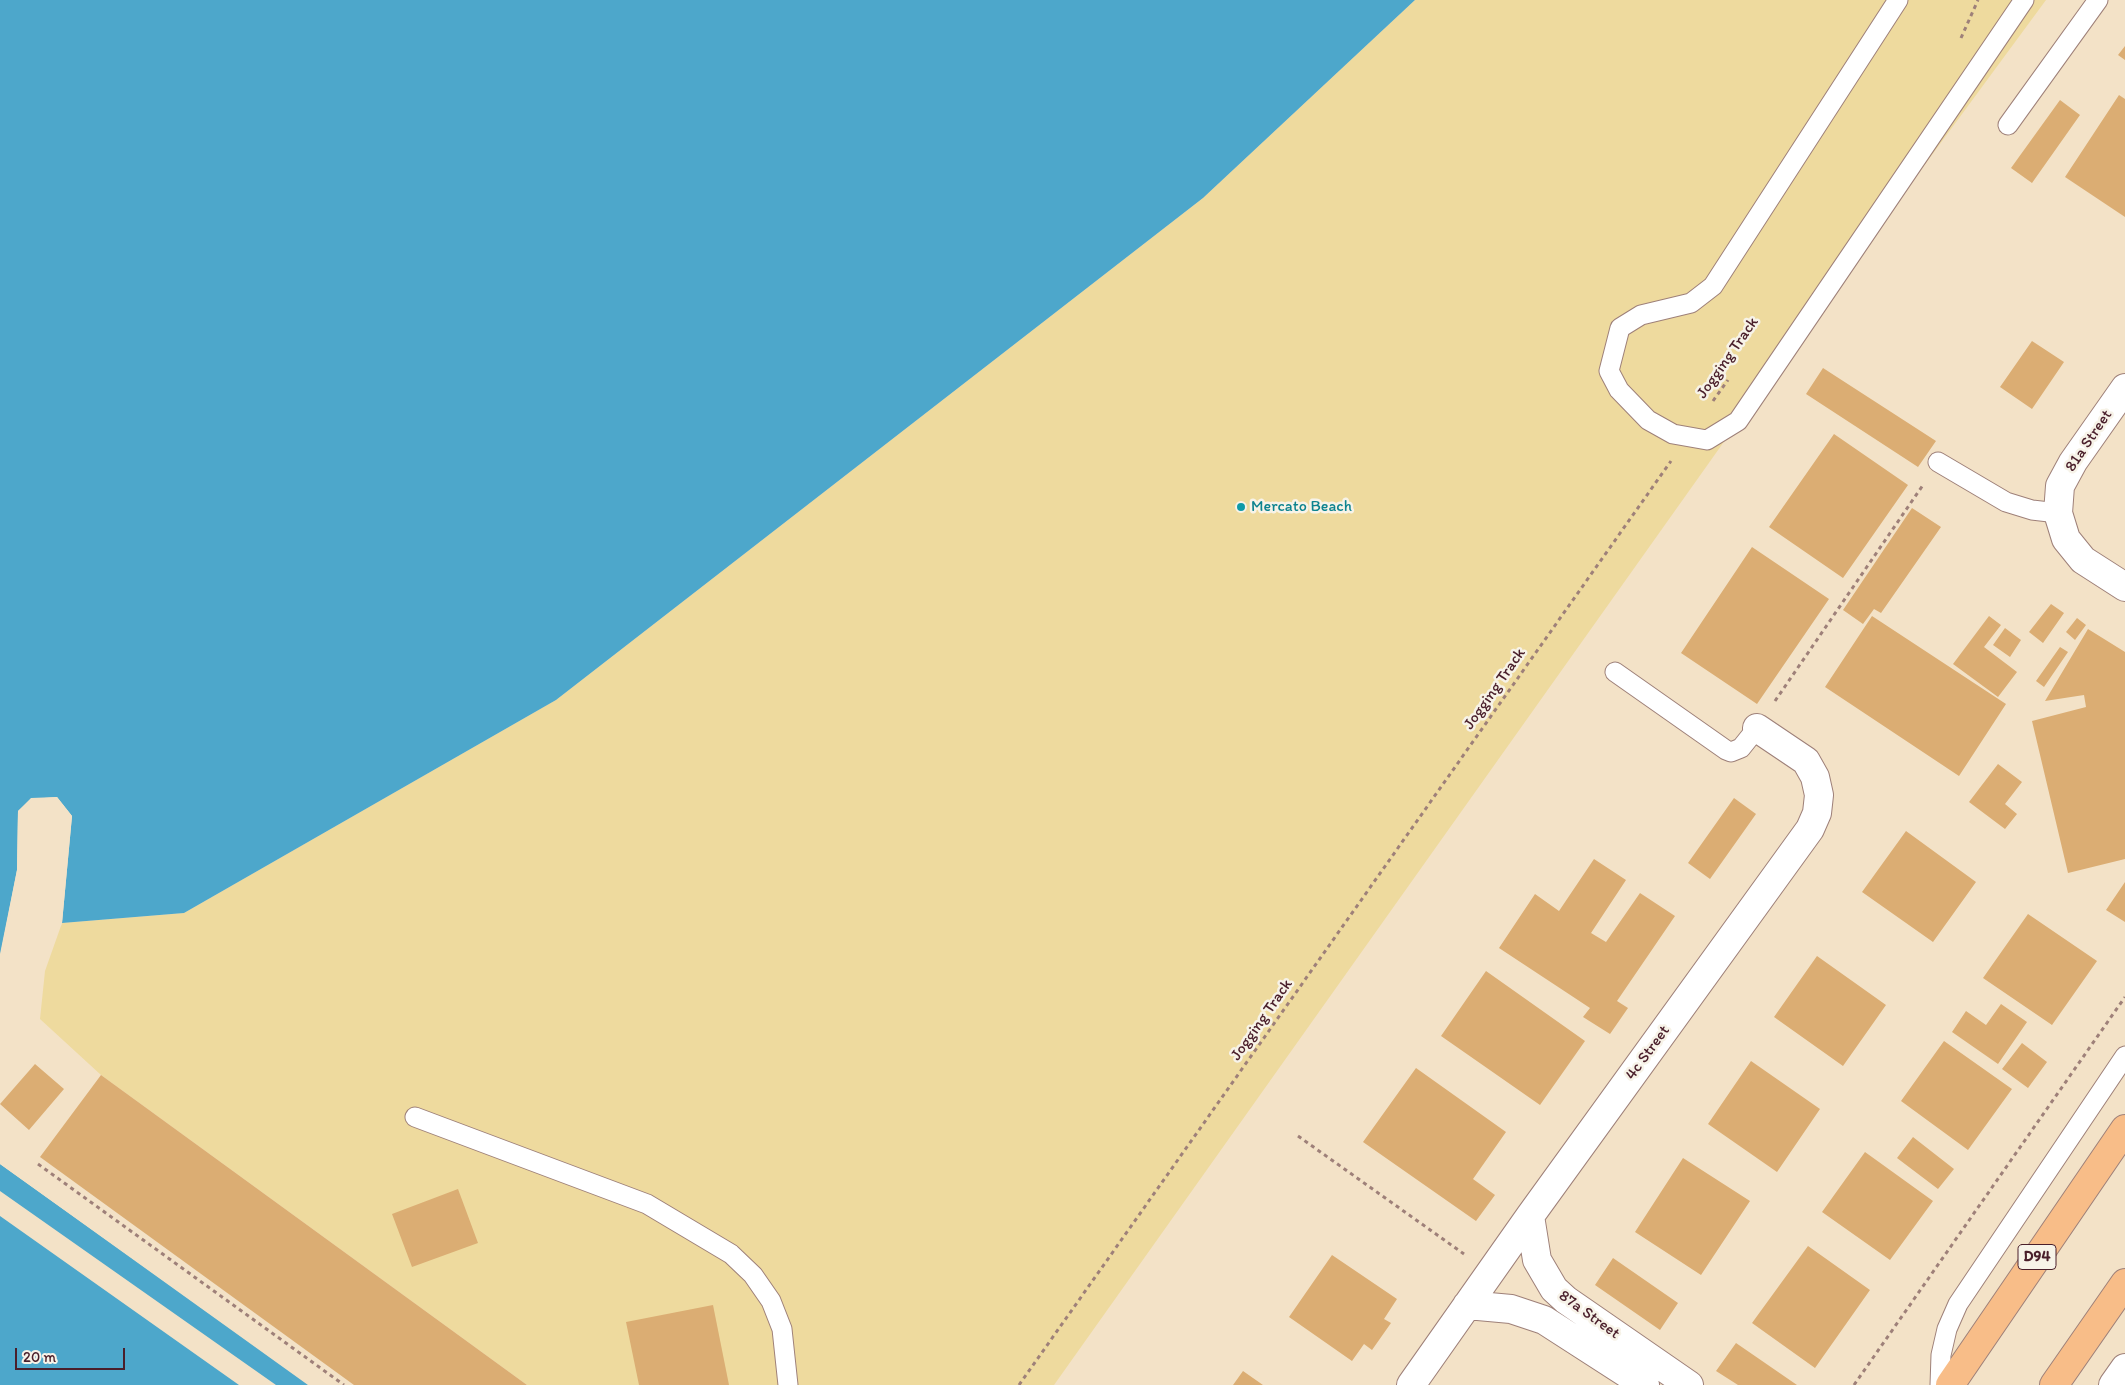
<!DOCTYPE html>
<style>
body{margin:0}
#map{position:relative;width:2125px;height:1385px;overflow:hidden;background:#f3e2c7;font-family:Itim,sans-serif}
canvas{display:block}
.scale{position:absolute;left:15px;top:1348px;width:110px;height:22px;box-sizing:border-box;border:2px solid #4a1f2b;border-top:0;padding-left:6px;font-size:15px;line-height:18px;white-space:nowrap;color:#4a1f2b;-webkit-text-stroke:4px #f7f3e8;paint-order:stroke}
</style>
<div id="map">
<canvas width="2125" height="1385"></canvas>
<div class="scale">20 m</div>
</div>
<script>
const context = document.querySelector('canvas').getContext('2d');
context.lineJoin = 'round';
function paint(path, color) {
  context.fillStyle = color;
  context.fill(path, 'evenodd');
}
function toPath(rows) {
  const path = new Path2D();
  for (const r of rows) {
    path.moveTo(r[0], r[1]);
    for (let i = 2; i < r.length; i += 2) path.lineTo(r[i], r[i + 1]);
  }
  return path;
}
function trace(path, color, width, dash) {
  context.strokeStyle = color;
  context.lineWidth = width;
  context.lineCap = dash ? 'butt' : 'round';
  context.setLineDash(dash || []);
  context.stroke(path);
}
function drawText(font, color, halo, rows, align = 'center') {
  context.font = font + ' Itim,sans-serif';
  context.lineWidth = 5;
  context.setLineDash([]);
  context.textBaseline = 'middle';
  context.strokeStyle = halo;
  context.fillStyle = color;
  for (const [text, x, y, turn = 0] of rows) {
    context.save();
    context.translate(x, y);
    context.rotate((+turn || 0) * Math.PI / 180);
    context.textAlign = isNaN(turn) ? turn : align;
    if (halo) context.strokeText(text, 0, 0);
    context.fillText(text, 0, 0);
    context.restore();
  }
}
const sand = toPath([
 [1415,0,2046,0,1814,315,1054,1385,527,1385,101,1075,40,1019,45,971,62,923,184,913,556,700,1203,198]
]);
const water = toPath([
 [0,0,1415,0,1203,198,556,700,184,913,62,923,72,816,57,797,31,799,18,811,17,870,0,954],
 [0,1164,308,1385,0,1385]
]);
const pier = toPath([
 [57,797,72,816,62,923,61,926,70,817,56,799,32,801,20,812,19,870,2,955,0,957,17,870,18,811,31,798],
 [0,1162,309,1383,310,1385,0,1164],
 [0,1191,276,1385,239,1385,0,1216]
]);
const building = toPath([
 [2125,46,2125,60,2118,55],
 [2119,95,2125,99,2125,217,2065,177],
 [2060,100,2080,115,2032,183,2011,168],
 [2032,341,2064,362,2032,409,2000,387],
 [1823,368,1936,441,1918,467,1806,394],
 [1834,434,1908,485,1843,578,1769,527],
 [1912,508,1941,527,1881,613,1874,609,1863,624,1843,610],
 [1752,547,1829,599,1757,704,1681,653],
 [2051,604,2064,613,2043,643,2029,632],
 [1872,616,2006,704,1959,776,1825,687],
 [1989,616,2001,625,1984,647,2017,672,1998,697,1953,664],
 [2077,618,2086,625,2075,640,2066,632],
 [2005,628,2021,640,2010,657,1993,645],
 [2088,629,2125,652,2125,859,2068,873,2032,721,2086,707,2084,695,2045,701],
 [2060,647,2068,652,2044,687,2036,681],
 [1998,764,2022,782,2005,804,2017,814,2005,829,1969,802],
 [1734,798,1756,814,1710,879,1688,863],
 [1906,831,1976,882,1933,942,1862,892],
 [1594,859,1626,880,1591,933,1606,942,1640,893,1675,916,1617,1001,1628,1008,1610,1034,1583,1017,1590,1008,1499,948,1535,894,1559,911],
 [2125,882,2125,922,2106,910],
 [2028,914,2097,961,2052,1025,1983,978],
 [1817,956,1886,1005,1843,1066,1774,1017],
 [1486,971,1585,1041,1540,1105,1441,1036],
 [2001,1004,2027,1022,1998,1064,1952,1032,1966,1011,1986,1025],
 [1944,1041,2012,1089,1968,1150,1901,1101],
 [2022,1043,2047,1062,2028,1088,2002,1069],
 [1751,1061,1820,1109,1777,1172,1708,1124],
 [35,1064,64,1089,29,1130,0,1104],
 [1416,1068,1506,1132,1473,1179,1495,1195,1476,1221,1363,1142],
 [101,1075,527,1385,354,1385,40,1157],
 [1913,1137,1954,1169,1938,1189,1897,1158],
 [1865,1152,1933,1201,1890,1260,1822,1212],
 [1683,1158,1750,1201,1701,1275,1635,1232],
 [458,1189,478,1243,412,1267,392,1214],
 [1808,1246,1870,1290,1815,1368,1752,1323],
 [1332,1255,1397,1299,1384,1319,1391,1323,1372,1350,1364,1344,1352,1361,1289,1317],
 [1613,1258,1678,1303,1660,1330,1595,1285],
 [713,1305,729,1385,639,1385,626,1322],
 [1736,1343,1797,1385,1738,1385,1716,1371],
 [1243,1371,1263,1385,1233,1385]
]);
const path = toPath([
 [1961,38,1978,0],
 [1713,401,1728,380],
 [1775,701,1923,485],
 [1298,1136,1464,1254],
 [38,1164,344,1385],
 [1019,1385,1671,461],
 [1854,1385,2125,997]
]);
const lane = toPath([
 [1898,0,1713,286,1691,303,1641,315,1620,328,1609,371,1619,390,1648,420,1673,434,1707,440,1738,421,2024,0],
 [2008,125,2098,0],
 [1938,462,2006,502,2032,510,2058,513],
 [1615,672,1726,750,1731,752,1741,748,1757,728],
 [415,1117,647,1204,731,1254,753,1275,771,1301,782,1329,788,1385],
 [1940,1385,1941,1355,1947,1329,1958,1304,2125,1056]
]);
const street = toPath([
 [2125,388,2073,462,2060,486,2058,513,2066,539,2083,560,2125,587],
 [1530,1216,1537,1260,1554,1289,1566,1300,1689,1385],
 [1467,1305,1511,1309,1544,1320,1645,1385],
 [1411,1385,1530,1216,1810,829,1817,813,1819,795,1815,777,1806,761,1757,728],
 [2113,1385,2125,1368]
]);
const primary = toPath([
 [1950,1385,2125,1129],
 [2054,1385,2125,1283]
]);
const markers = [
 [1241,507,5,"#0f9aa8"]
];
const shields = [
 [2037,1257,38]
];
const shieldNames = [
 ["D94",2037,1257]
];
const streetNames = [
 ["Jogging Track",1728,358,-55],
 ["81a Street",2089,441,-56],
 ["Jogging Track",1495,689,-55],
 ["Jogging Track",1262,1020,-55],
 ["4c Street",1648,1053,-54],
 ["87a Street",1589,1315,36]
];
const cultureNames = [
 ["Mercato Beach",1251,507]
];
paint(sand, '#eeda9e');
paint(water, '#4da7cb');
paint(pier, '#f3e2c7');
paint(building, '#dbad73');
trace(lane, '#9e8079', 21);
trace(street, '#9e8079', 30);
trace(primary, '#9e8079', 30);
trace(path, '#9e8079', 3, [4, 4]);
trace(lane, '#fff', 19);
trace(street, '#fff', 28);
trace(primary, '#f8bd88', 28);
for (const [x, y, r, color] of markers) {
  const dot = new Path2D();
  dot.arc(x, y, r, 0, 2 * Math.PI);
  context.fillStyle = color;
  context.fill(dot);
  trace(dot, '#f7f3e8', 2);
}
for (const [x, y, w] of shields) {
  const box = new Path2D();
  box.roundRect(x - w / 2, y - 12.5, w, 25, 4);
  context.fillStyle = '#f7f3e8';
  context.fill(box);
  trace(box, '#4a1f2b', 1);
}
drawText('bold 15px', '#4a1f2b', null, shieldNames);
drawText('16px', '#4a1f2b', '#f7f3e8', streetNames);
drawText('16px', '#0d838f', '#f7f3e8', cultureNames, 'left');
</script>
